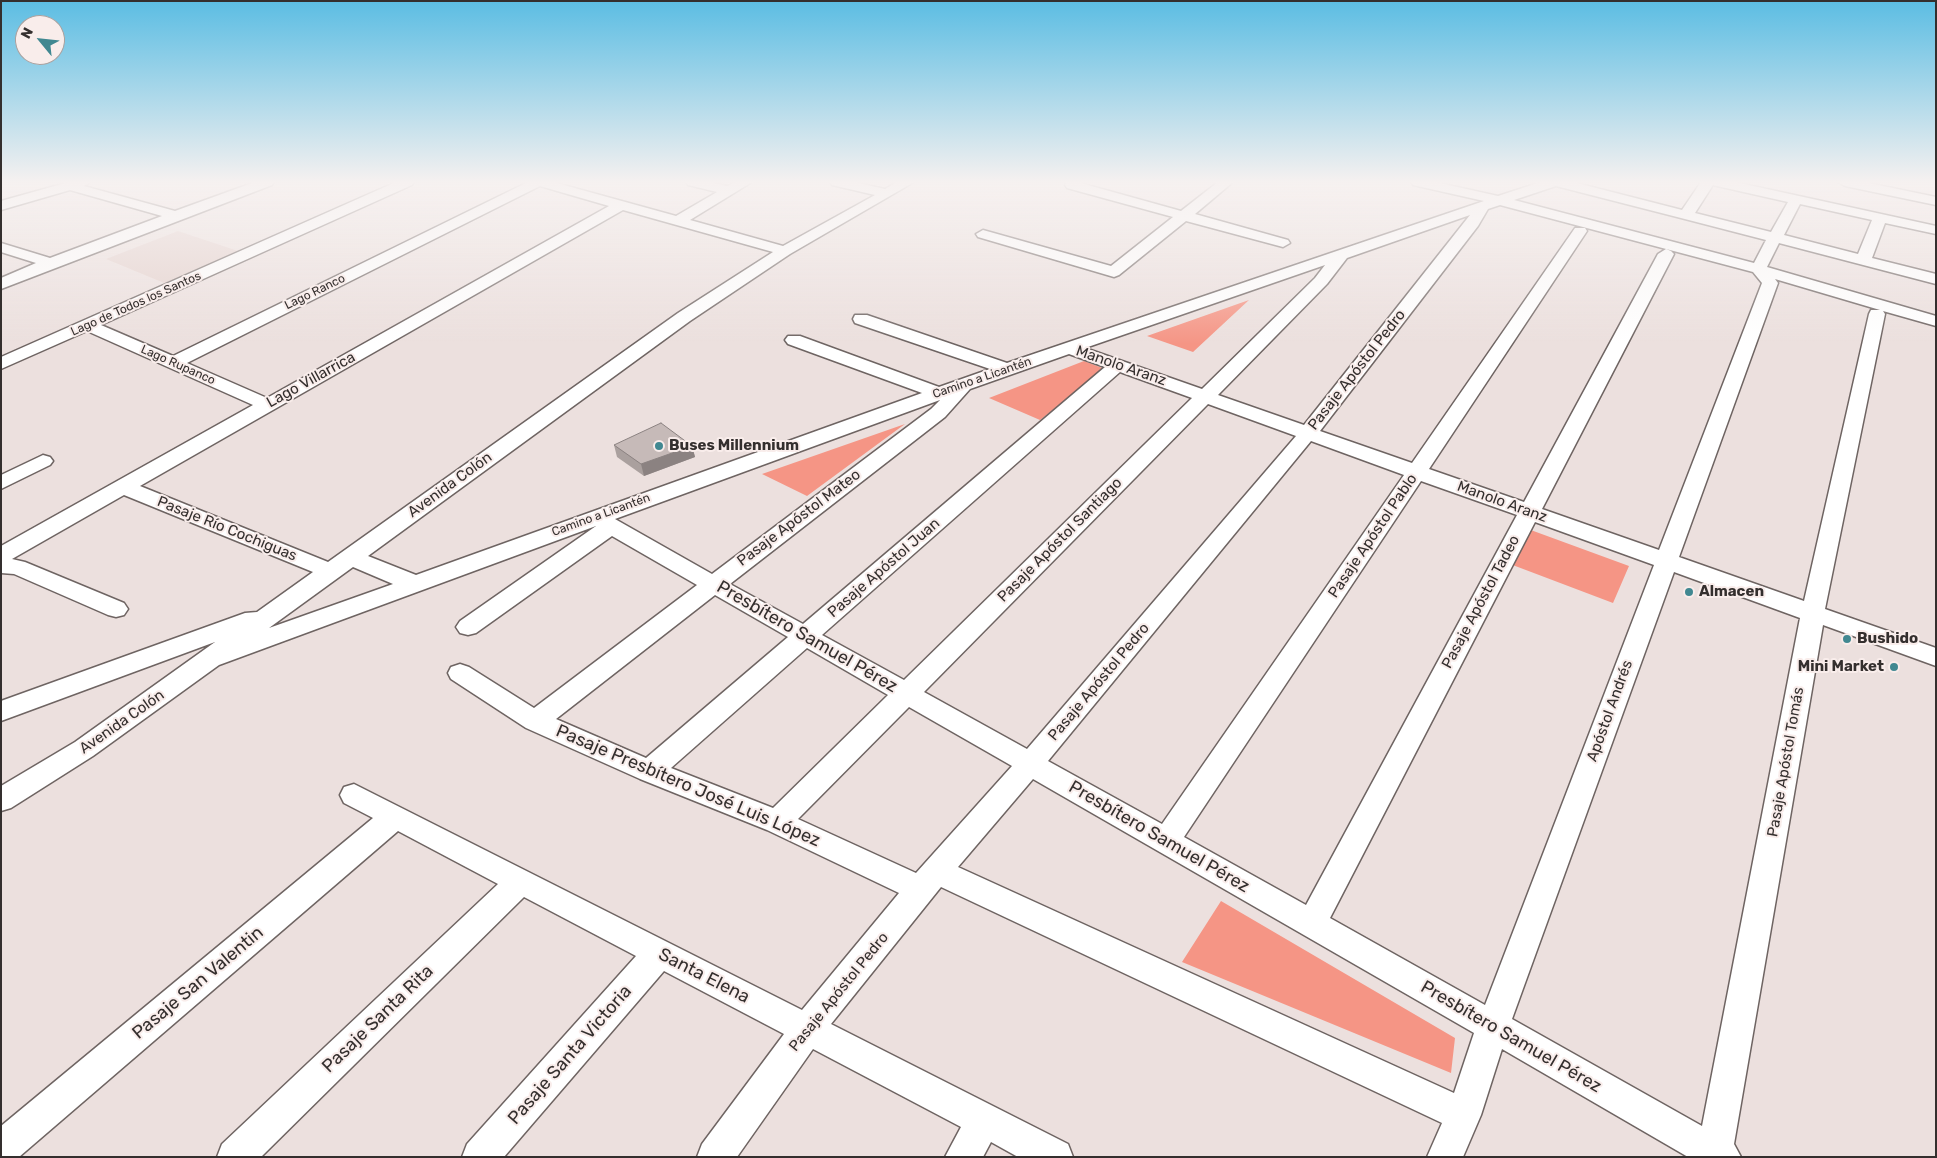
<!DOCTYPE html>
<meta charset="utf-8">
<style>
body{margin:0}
#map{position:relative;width:1937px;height:1158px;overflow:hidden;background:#ece0de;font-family:Rubik,sans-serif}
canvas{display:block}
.frame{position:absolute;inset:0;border:2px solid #342f2e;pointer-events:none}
.north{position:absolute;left:15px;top:15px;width:50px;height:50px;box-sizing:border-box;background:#f9edeb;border:1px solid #aaa19f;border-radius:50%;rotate:298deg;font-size:14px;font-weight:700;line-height:20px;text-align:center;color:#342f2e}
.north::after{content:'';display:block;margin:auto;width:18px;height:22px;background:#418891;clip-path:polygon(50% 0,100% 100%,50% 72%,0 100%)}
</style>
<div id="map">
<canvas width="1937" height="1158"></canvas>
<div class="frame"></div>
<div class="north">N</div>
</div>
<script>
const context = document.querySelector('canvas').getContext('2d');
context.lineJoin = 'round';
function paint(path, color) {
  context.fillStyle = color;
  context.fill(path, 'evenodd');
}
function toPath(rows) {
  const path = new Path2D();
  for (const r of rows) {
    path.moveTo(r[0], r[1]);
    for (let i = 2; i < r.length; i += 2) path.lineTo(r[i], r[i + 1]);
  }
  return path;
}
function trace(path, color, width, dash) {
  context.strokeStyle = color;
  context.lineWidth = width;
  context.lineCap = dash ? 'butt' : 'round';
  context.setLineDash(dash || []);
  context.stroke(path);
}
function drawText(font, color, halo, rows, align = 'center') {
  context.font = font + ' Rubik,sans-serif';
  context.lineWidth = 4;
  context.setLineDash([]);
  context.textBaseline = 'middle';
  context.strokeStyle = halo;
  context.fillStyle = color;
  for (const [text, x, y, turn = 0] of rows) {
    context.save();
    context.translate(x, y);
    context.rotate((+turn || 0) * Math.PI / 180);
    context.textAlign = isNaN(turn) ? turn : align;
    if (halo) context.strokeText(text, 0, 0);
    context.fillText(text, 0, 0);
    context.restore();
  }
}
const built = toPath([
 [178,231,244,253,169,285,106,259]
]);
const green = toPath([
 [1249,300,1193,352,1147,336],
 [1084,361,1105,369,1040,420,989,398],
 [905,424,807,496,762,474],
 [1528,529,1629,566,1613,603,1510,564],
 [1221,901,1455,1038,1451,1073,1182,962]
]);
const minor = toPath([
 [69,182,90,182,84,186,175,211,255,182,274,182,272,185,1,289,1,278,36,263,1,252,1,243,50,258,162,216,70,190,1,210,1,201,69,182],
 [396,182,414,182,412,185,101,325,173,356,528,182,553,182,676,216,717,192,688,185,686,182,709,182,727,186,736,182,752,182,690,220,783,246,875,195,832,185,830,182,854,182,885,189,897,182,914,182,790,254,690,321,368,556,416,575,922,393,788,344,785,340,788,336,800,336,939,387,990,369,855,323,853,319,855,315,867,315,1007,363,1484,201,1413,185,1411,182,1435,182,1498,196,1541,182,1573,182,1682,210,1701,182,1735,182,1936,226,1936,234,1885,223,1872,258,1936,274,1936,284,1779,243,1767,267,1936,316,1936,326,1883,311,1885,314,1825,609,1936,648,1936,666,1823,625,1734,1144,1741,1157,1688,1157,1502,1049,1481,1115,1463,1157,1427,1157,1442,1123,941,887,831,1024,1068,1144,1073,1157,1018,1157,991,1142,983,1157,945,1157,961,1127,813,1049,737,1157,697,1157,702,1144,784,1034,664,971,504,1157,462,1157,467,1144,636,956,524,897,261,1157,217,1157,222,1144,498,884,398,831,19,1157,1,1157,1,1126,373,818,344,803,340,795,344,787,354,784,802,1010,899,893,767,830,640,779,526,728,451,679,448,673,451,667,460,664,469,667,534,708,697,585,612,536,476,633,468,635,460,633,456,627,460,621,596,526,219,665,93,756,11,808,1,811,1,786,75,742,215,642,1,721,1,701,245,613,257,612,313,572,124,495,12,559,25,562,124,603,128,609,124,615,116,617,108,615,14,574,1,573,1,546,253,405,87,331,1,369,1,357,396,182],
 [1713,185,1717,186,1788,202,1771,232,1695,213,1713,185],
 [540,186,609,206,267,398,187,363,540,186],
 [1556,186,1681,218,1766,240,1754,263,1514,200,1556,186],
 [1800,204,1872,220,1858,254,1784,235,1800,204],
 [1500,205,1753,272,1762,283,1659,550,1542,509,1674,254,1671,251,1666,249,1658,254,1524,502,1429,469,1587,231,1585,228,1575,228,1412,463,1320,431,1478,226,1488,209,1500,205],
 [623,210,773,252,678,313,328,562,140,486,623,210],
 [1470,215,1304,425,1218,395,1327,284,1347,258,1470,215],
 [1325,265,1315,278,1202,389,1085,348,1325,265],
 [1775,279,1880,310,1871,310,1869,314,1804,601,1679,557,1778,283,1775,279],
 [1069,354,1105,367,803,624,730,584,945,417,970,389,1069,354],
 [1120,372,1192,398,904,680,822,635,1120,372],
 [940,400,931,409,712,574,615,519,940,400],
 [1208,404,1296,436,1027,749,924,692,1208,404],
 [1311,441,1404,475,1162,824,1048,761,1311,441],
 [1421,481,1517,515,1306,905,1184,837,1421,481],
 [1535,522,1654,565,1485,1005,1330,918,1535,522],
 [353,567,393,584,269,628,353,567],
 [1674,572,1800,618,1702,1126,1512,1019,1674,572],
 [715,595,788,637,646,758,556,719,715,595],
 [807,648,888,695,773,808,671,768,807,648],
 [909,707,1012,766,916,873,798,819,909,707],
 [1033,779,1474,1033,1454,1093,958,867,1033,779],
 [1067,182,1077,182,1181,211,1218,182,1233,182,1195,214,1288,240,1290,243,1283,247,1186,221,1119,275,1114,277,978,237,976,234,983,230,1111,266,1173,217,1067,188,1065,185,1067,182],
 [1838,182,1864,182,1936,197,1936,205,1845,186,1838,182],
 [43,455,50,457,53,461,50,465,1,489,1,475,43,455]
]);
const wall = toPath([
 [614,445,692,446,695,457,644,476,617,457]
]);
const shadedWall = toPath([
 [692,446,695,457,644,476,641,464]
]);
const building = toPath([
 [661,423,692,446,641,464,614,445,661,423]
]);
const markers = [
 [659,446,5,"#418891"],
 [1689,592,5,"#418891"],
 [1847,639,5,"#418891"],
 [1894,667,5,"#418891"]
];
const farStreetnames = [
 ["Lago Ranco",315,292,-26],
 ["Lago de Todos los Santos",136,304,-24],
 ["Lago Rupanco",178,365,24],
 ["Camino a Licantén",982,378,-19],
 ["Camino a Licantén",601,515,-20]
];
const streetNames = [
 ["Manolo Aranz",1121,366,19],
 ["Pasaje Apóstol Pedro",1357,370,-52],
 ["Lago Villarrica",311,380,-29],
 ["Avenida Colón",450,485,-36],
 ["Manolo Aranz",1502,502,20],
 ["Pasaje Apóstol Mateo",799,518,-37],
 ["Pasaje Río Cochiguas",227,529,22],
 ["Pasaje Apóstol Pablo",1373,536,-56],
 ["Pasaje Apóstol Santiago",1060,540,-45],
 ["Pasaje Apóstol Juan",884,568,-41],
 ["Pasaje Apóstol Tadeo",1481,602,-62],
 ["Pasaje Apóstol Pedro",1099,682,-50],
 ["Apóstol Andrés",1610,711,-70],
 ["Avenida Colón",122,722,-35],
 ["Pasaje Apóstol Tomás",1786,762,-80],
 ["Pasaje Apóstol Pedro",839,992,-51]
];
const poiNames = [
 ["Buses Millennium",669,446],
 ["Almacen",1699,592],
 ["Bushido",1857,639],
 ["Mini Market",1884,667,"right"]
];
const nearStreetnames = [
 ["Presbítero Samuel Pérez",807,637,30],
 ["Pasaje Presbítero José Luis López",688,786,23],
 ["Presbítero Samuel Pérez",1159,837,30],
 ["Santa Elena",704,976,27],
 ["Pasaje San Valentin",198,983,-40],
 ["Pasaje Santa Rita",378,1019,-44],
 ["Presbítero Samuel Pérez",1511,1037,30],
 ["Pasaje Santa Victoria",570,1055,-49]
];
paint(built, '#e4d1cd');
paint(green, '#f59585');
trace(minor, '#6e6462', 3);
paint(minor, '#fff');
paint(wall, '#aaa09e');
paint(shadedWall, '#8b8281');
paint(building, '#c6bab8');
trace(building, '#8b8281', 1);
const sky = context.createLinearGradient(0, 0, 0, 344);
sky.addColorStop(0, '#5bbde3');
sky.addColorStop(0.53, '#f6f1f0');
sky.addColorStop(1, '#f6f1f000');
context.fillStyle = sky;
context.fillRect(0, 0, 1937, 344);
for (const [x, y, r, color] of markers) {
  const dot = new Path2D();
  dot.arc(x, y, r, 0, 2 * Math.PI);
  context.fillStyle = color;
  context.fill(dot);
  trace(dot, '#f9edeb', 2);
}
drawText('12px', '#342f2e', '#f9edeb', farStreetnames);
drawText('15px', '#342f2e', '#f9edeb', streetNames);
drawText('bold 15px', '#342f2e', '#f9edeb', poiNames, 'left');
drawText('18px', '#342f2e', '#f9edeb', nearStreetnames);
</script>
